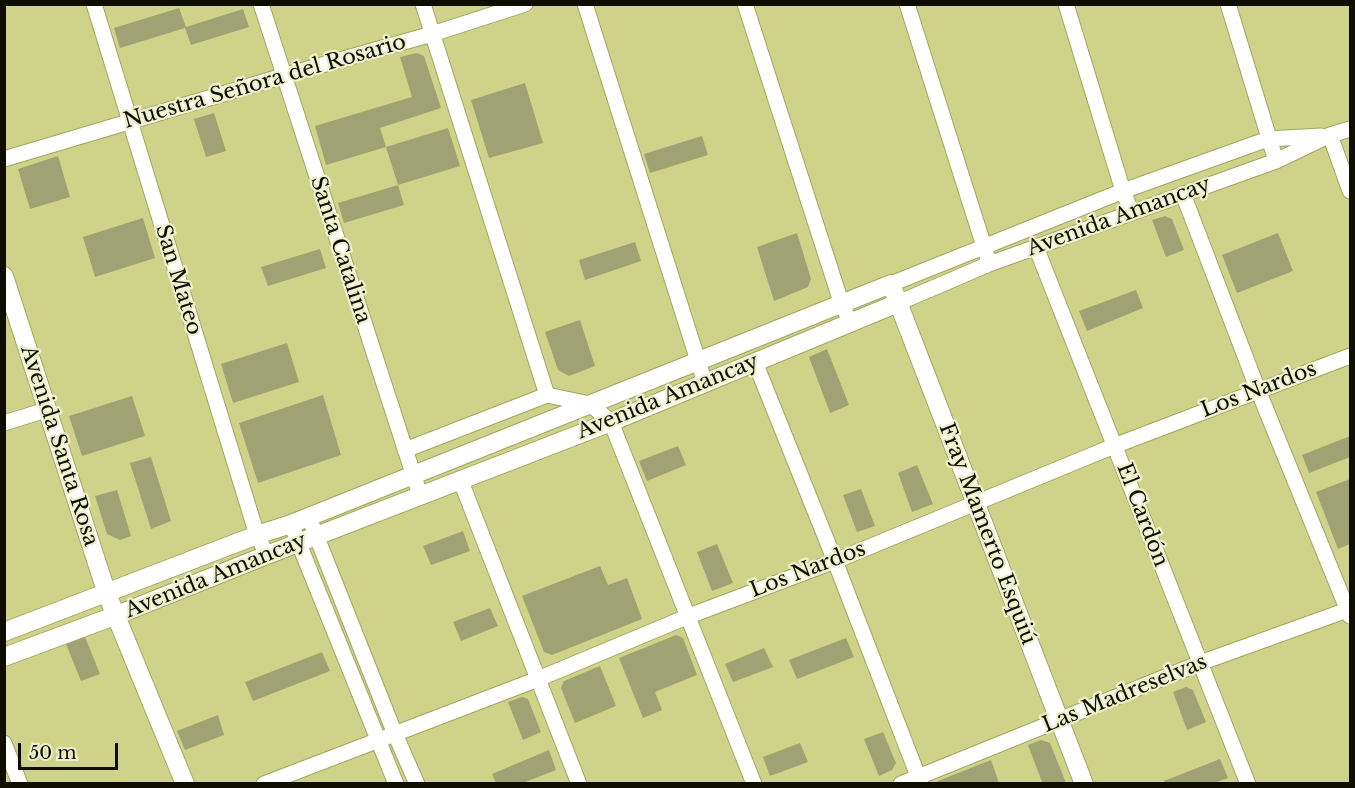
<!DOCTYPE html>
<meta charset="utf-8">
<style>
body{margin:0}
#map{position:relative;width:1355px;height:788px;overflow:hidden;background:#cfd389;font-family:"Libre Baskerville",serif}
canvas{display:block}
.frame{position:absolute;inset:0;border:6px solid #0e0e00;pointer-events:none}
.scale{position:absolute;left:18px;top:743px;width:100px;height:27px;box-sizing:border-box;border:3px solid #0e0e00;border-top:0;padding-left:8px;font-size:18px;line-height:21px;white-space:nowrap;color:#0e0e00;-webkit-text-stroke:4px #eef1cd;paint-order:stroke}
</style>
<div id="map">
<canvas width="1355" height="788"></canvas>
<div class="frame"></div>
<div class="scale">50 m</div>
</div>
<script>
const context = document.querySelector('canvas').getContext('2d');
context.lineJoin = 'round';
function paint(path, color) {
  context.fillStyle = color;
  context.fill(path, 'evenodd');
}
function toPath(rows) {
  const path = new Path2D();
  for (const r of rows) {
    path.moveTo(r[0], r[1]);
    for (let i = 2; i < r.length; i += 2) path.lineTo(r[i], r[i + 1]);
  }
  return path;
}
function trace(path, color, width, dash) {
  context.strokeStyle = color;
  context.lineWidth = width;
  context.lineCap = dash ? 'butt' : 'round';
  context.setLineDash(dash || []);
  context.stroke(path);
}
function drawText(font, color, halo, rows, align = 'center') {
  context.font = font + ' "Libre Baskerville",serif';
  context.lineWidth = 4.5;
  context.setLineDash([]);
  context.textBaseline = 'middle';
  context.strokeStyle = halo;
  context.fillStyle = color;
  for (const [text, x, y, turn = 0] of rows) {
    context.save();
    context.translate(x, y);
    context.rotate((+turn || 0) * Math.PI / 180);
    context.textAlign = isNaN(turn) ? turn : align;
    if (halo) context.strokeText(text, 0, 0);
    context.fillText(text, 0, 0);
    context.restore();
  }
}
const green = toPath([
 [179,8,186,27,243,9,249,27,191,45,185,28,120,48,114,28],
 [417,53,424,56,441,108,380,128,386,147,448,128,460,166,398,185,404,205,344,223,338,203,398,185,386,147,326,165,315,126,412,97,400,57],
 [525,83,543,143,489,158,471,100],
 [214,113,226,151,206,157,194,119],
 [702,136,708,155,650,173,644,154],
 [58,156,70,197,30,209,18,169],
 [1165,216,1172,219,1184,250,1166,257,1152,220],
 [143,218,155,258,95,277,83,237],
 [797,233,811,279,808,287,774,301,757,247],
 [1278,233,1293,271,1237,293,1222,255],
 [635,242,641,261,585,280,579,260],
 [320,249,326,268,268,286,261,267],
 [1136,290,1143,308,1087,331,1079,311],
 [580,320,595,366,569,376,558,370,545,332],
 [287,343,299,382,233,403,221,364],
 [827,349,849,405,830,413,809,357],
 [323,395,341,455,258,483,239,423],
 [132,396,145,436,82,456,69,416],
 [1350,436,1350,457,1309,473,1302,455],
 [678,446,686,465,647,481,639,461],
 [151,457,171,521,151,529,130,463],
 [917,465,933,504,912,512,898,473],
 [1350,479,1350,544,1338,549,1316,492],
 [861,489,875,526,857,532,843,495],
 [117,490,131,536,120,540,107,534,95,496],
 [463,531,470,551,431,565,423,546],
 [717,544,733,583,712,591,697,552],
 [600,566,608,585,627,578,642,619,552,655,544,652,522,596],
 [490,608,498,626,461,641,453,622],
 [676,635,683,638,697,675,655,692,662,710,643,718,619,658],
 [85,637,100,674,81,681,66,644],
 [846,638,854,657,797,679,789,660],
 [764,648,773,667,733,682,725,664],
 [322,652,330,671,253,701,245,682],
 [600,666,616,706,575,723,561,688,564,681],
 [1186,687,1193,690,1206,722,1187,730,1173,692],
 [522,697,528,699,541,732,523,740,508,702],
 [218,715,224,735,185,750,177,731],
 [883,732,896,763,892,770,879,776,864,739],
 [1041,740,1050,743,1066,783,1040,783,1042,782,1028,745],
 [800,743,808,762,770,776,763,757],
 [549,750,556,770,523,783,496,783,492,774],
 [1220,759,1228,778,1214,783,1165,783,1164,781],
 [991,760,999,783,937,783,938,781]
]);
const minor = toPath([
 [94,4,257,535,267,555],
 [261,4,420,495],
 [423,4,547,395,590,404,611,422,754,784],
 [585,4,705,383],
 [745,4,842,305,851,323],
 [907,4,987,256],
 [1066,4,1123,191,1132,213],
 [1228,4,1276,161],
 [1330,135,1350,191],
 [4,159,283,76,432,34,525,4],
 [1183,194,1258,390,1350,616],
 [1036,247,1248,784],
 [891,284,1123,191,1268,139,1321,136],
 [898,303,989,264,1276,161,1330,135,1350,129],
 [755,362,835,561,921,784],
 [4,423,46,410],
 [405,450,547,395],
 [460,479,579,784],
 [291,524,396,784],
 [312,525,395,734,417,784],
 [4,743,20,784],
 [264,784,538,679,689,616,835,561,1114,446,1350,356],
 [901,784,1200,663,1350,609]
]);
const tertiary = toPath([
 [4,276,107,594,185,784],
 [4,632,257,535,291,524,891,284,1084,784],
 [4,657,117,615,267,555,611,422,898,303]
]);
const streetNames = [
 ["Nuestra Señora del Rosario",265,82,-16],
 ["Avenida Amancay",1119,217,-20],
 ["Santa Catalina",340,250,72],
 ["San Mateo",178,280,73],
 ["Los Nardos",1259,390,-21],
 ["Avenida Amancay",668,397,-22],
 ["Avenida Santa Rosa",59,446,72],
 ["El Cardón",1142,515,69],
 ["Fray Mamerto Esquiú",987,534,69],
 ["Los Nardos",808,570,-21],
 ["Avenida Amancay",216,576,-22],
 ["Las Madreselvas",1125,694,-22]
];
paint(green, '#9fa272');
trace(minor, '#a2a55d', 17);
trace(tertiary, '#a2a55d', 20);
trace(minor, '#fff', 15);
trace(tertiary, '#fff', 18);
drawText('21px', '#0e0e00', '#eef1cd', streetNames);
</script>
